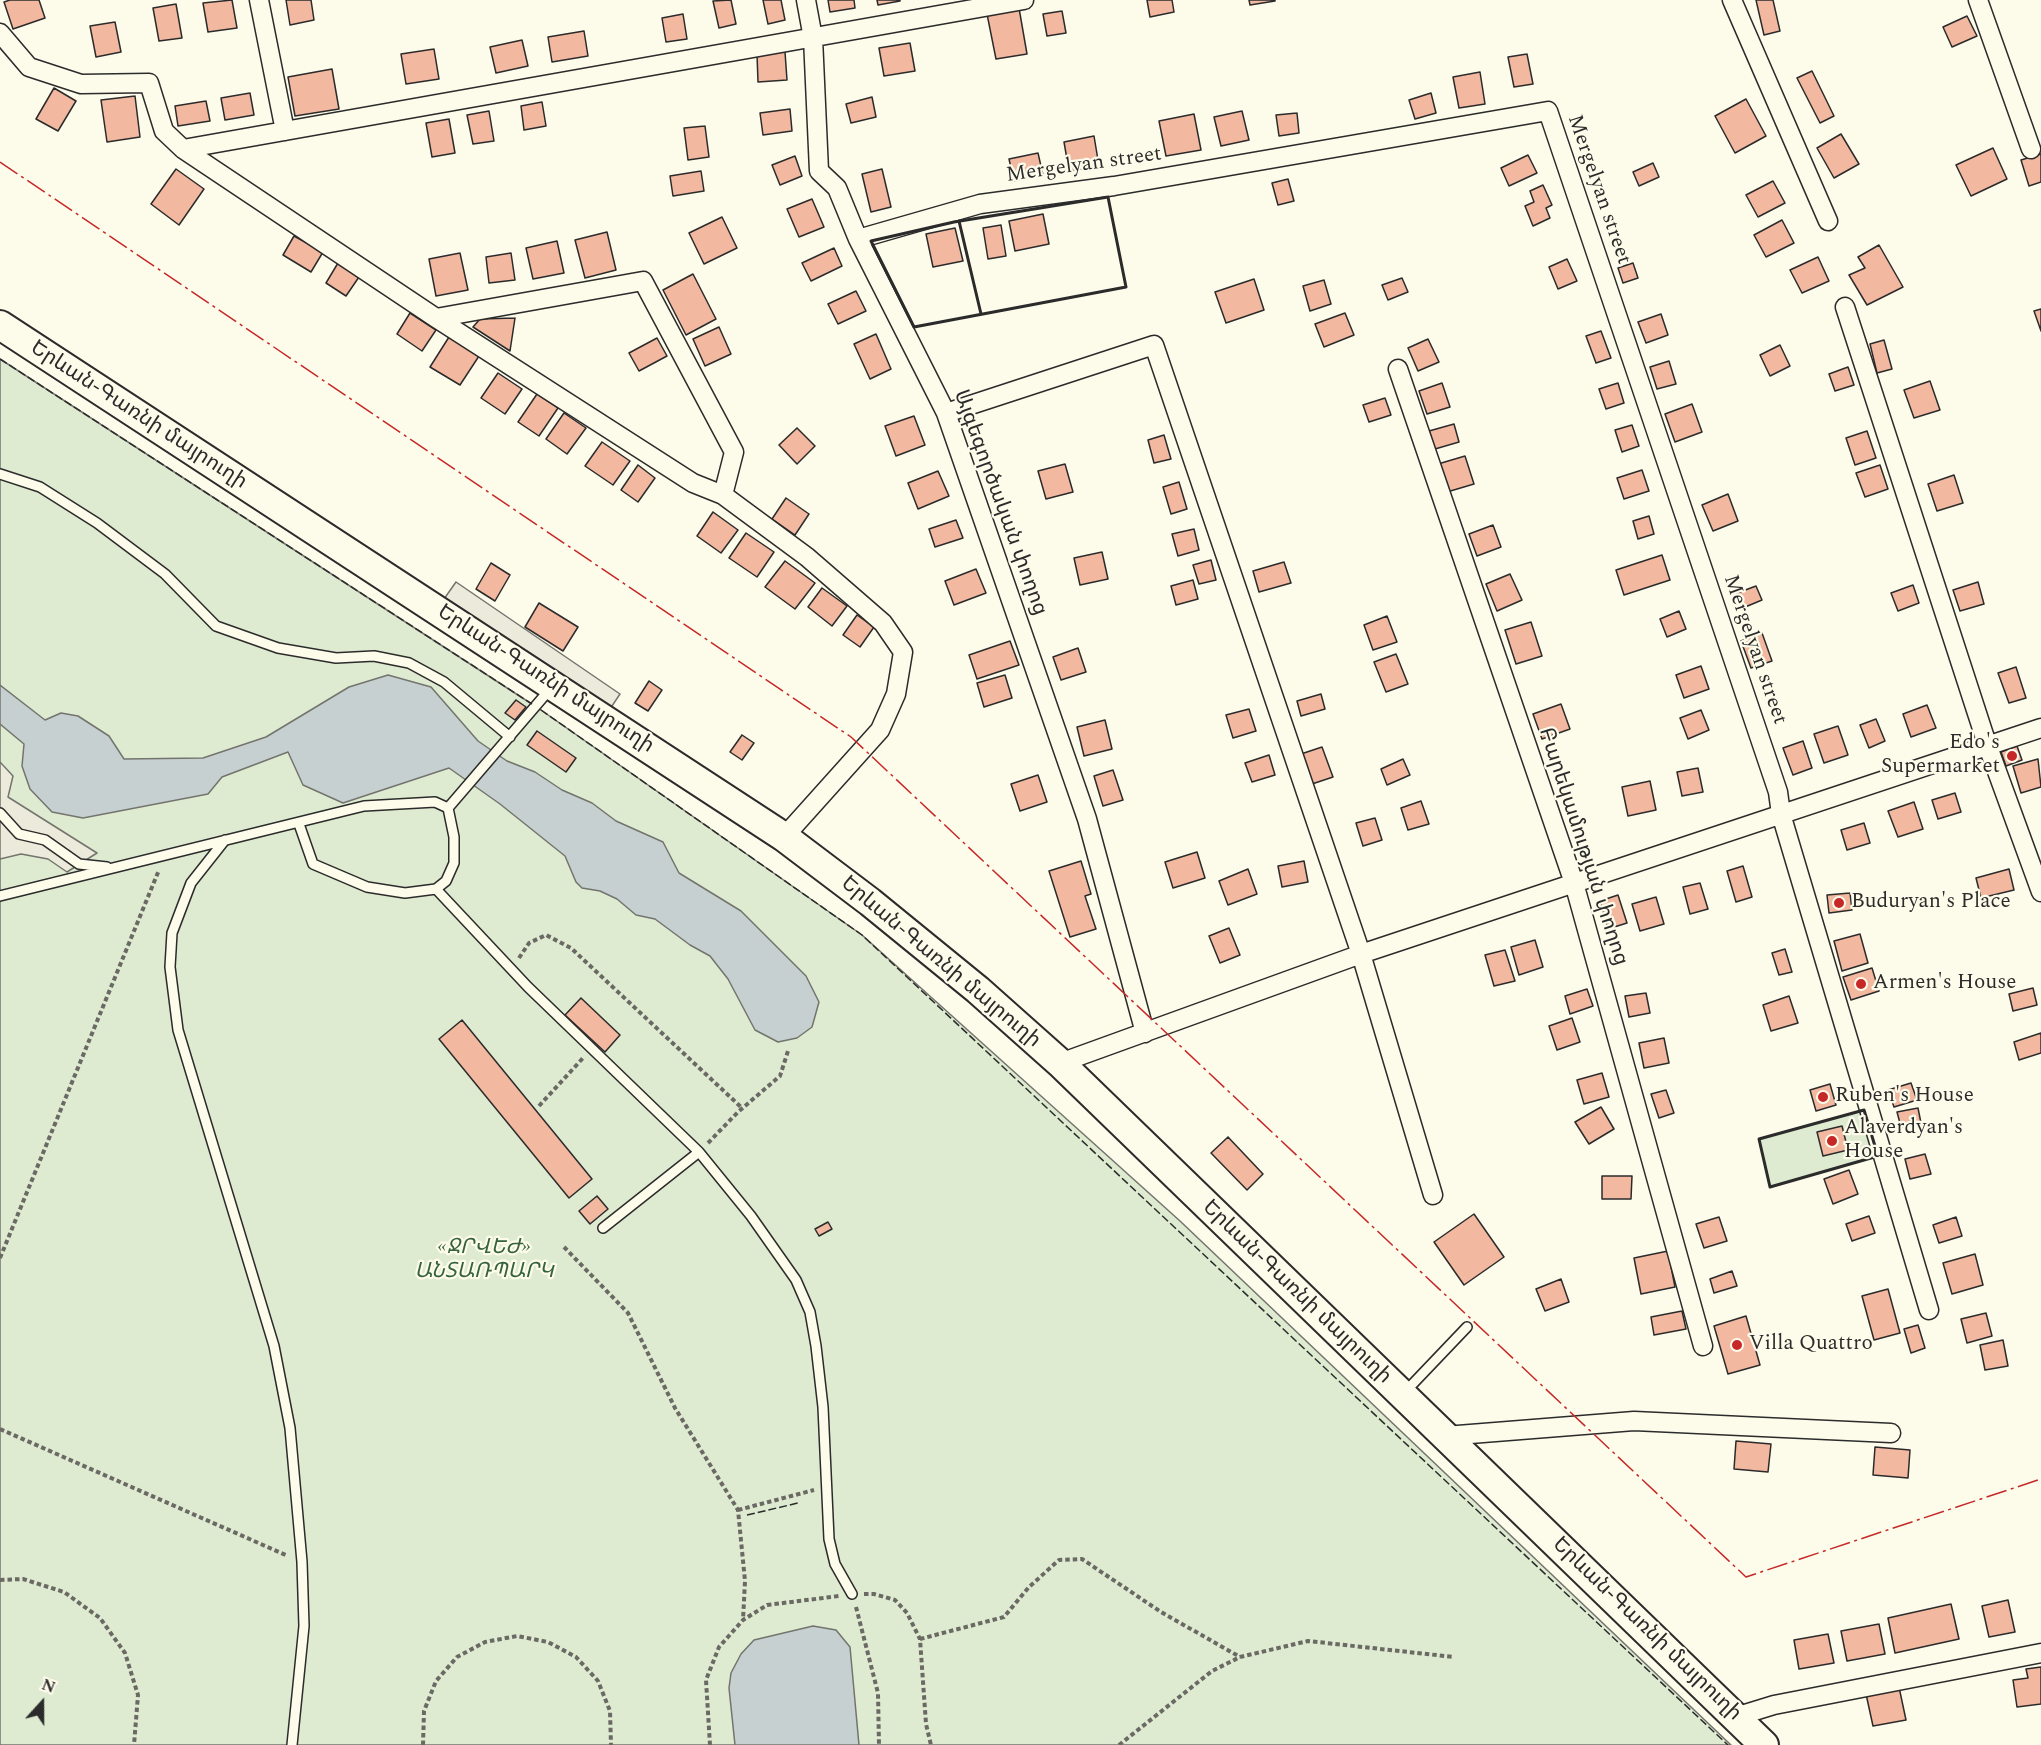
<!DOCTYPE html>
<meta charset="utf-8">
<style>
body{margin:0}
#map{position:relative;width:2041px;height:1745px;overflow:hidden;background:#fdfbea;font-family:Spectral,serif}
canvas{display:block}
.north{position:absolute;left:12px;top:1673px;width:60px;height:60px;-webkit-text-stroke:4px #fdfbea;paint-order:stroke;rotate:21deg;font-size:16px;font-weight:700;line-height:24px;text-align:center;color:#2b2b2b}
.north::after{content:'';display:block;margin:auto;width:21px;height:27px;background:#2b2b2b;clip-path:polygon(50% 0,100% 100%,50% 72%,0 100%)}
</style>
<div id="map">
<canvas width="2041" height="1745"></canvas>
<div class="north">N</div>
</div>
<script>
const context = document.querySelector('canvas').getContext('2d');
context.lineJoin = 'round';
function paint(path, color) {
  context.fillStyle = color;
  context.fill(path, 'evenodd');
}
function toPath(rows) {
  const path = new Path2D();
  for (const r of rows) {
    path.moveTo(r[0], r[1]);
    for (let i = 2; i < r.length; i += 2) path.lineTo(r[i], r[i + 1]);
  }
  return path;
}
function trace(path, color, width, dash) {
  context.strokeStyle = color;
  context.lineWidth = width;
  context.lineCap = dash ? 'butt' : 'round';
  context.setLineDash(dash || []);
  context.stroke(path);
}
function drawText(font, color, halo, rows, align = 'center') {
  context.font = font + ' Spectral,"Noto Sans Armenian",serif';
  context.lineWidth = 4.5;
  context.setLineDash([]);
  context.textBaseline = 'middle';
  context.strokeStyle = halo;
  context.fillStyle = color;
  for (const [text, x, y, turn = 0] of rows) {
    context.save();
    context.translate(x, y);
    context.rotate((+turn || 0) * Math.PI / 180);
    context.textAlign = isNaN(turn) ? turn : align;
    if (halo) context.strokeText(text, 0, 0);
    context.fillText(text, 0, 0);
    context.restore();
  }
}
const green = toPath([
 [0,359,541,710,862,935,1180,1221,1731,1745,0,1745,0,359],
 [1864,1110,1878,1156,1770,1187,1759,1139,1864,1110]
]);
const parking = toPath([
 [456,582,620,694,608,712,444,599,456,582],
 [0,762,13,776,8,797,97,853,67,872,48,859,21,854,0,859,0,762]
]);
const water = toPath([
 [388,675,431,687,478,741,507,761,535,772,562,790,592,803,616,821,663,842,679,873,741,911,806,976,819,1002,812,1027,797,1038,778,1042,755,1030,728,979,710,956,690,945,655,919,636,915,617,899,600,891,582,888,576,882,565,856,500,804,449,768,343,803,303,785,288,752,222,777,208,794,83,818,52,812,30,789,22,766,24,744,0,724,0,685,45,720,61,713,78,716,109,736,124,759,203,758,266,737,349,687,388,675],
 [813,1626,836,1630,850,1647,859,1745,735,1745,729,1688,731,1673,741,1654,754,1640,813,1626]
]);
const building = toPath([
 [10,0,39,0,45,18,13,29,4,2,10,0],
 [232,0,237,28,208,32,203,3,232,0],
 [286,0,311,0,314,20,290,25,286,0],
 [731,0,736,24,719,28,713,1,731,0],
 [763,0,781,0,785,20,768,24,763,0],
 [828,0,854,0,855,8,830,12,828,0],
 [877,0,900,0,900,1,878,5,877,0],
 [1147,0,1172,0,1174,12,1150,17,1147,0],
 [1249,0,1275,0,1275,1,1250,5,1249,0],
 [1756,0,1773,0,1780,31,1764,35,1756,0],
 [176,4,182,38,159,41,153,8,176,4],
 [1019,8,1027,54,996,59,987,14,1019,8],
 [1062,11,1066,33,1047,36,1043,14,1062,11],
 [683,14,687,39,666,42,662,18,683,14],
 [1967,16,1977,36,1952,47,1943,27,1967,16],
 [115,22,121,52,96,57,90,26,115,22],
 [584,31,588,56,552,62,548,37,584,31],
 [522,40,528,66,496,73,490,47,522,40],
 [910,43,915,71,884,76,879,48,910,43],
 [434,49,439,79,406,84,401,54,434,49],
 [785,52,787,80,758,82,757,54,785,52],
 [1527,54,1533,84,1514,87,1508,57,1527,54],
 [332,69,339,109,295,116,288,77,332,69],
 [1812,71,1834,116,1820,123,1797,78,1812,71],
 [1480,72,1485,104,1459,108,1453,77,1480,72],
 [54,88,76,101,58,131,36,119,54,88],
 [250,93,254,115,225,120,221,98,250,93],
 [1431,93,1436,113,1415,119,1409,100,1431,93],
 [135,96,140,137,107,142,101,100,135,96],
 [872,97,876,117,851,123,846,104,872,97],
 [1746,99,1766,136,1735,153,1715,116,1746,99],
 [206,101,210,121,178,126,175,106,206,101],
 [542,102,546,126,524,130,521,106,542,102],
 [790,109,792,131,763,135,760,113,790,109],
 [489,111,494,141,473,144,467,115,489,111],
 [1242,111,1249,140,1221,146,1214,117,1242,111],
 [1297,113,1299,133,1279,136,1276,115,1297,113],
 [1194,114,1201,150,1166,156,1159,121,1194,114],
 [449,119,455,153,432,157,426,123,449,119],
 [705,126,709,157,688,160,684,128,705,126],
 [1841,134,1859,164,1834,178,1817,148,1841,134],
 [1094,136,1099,166,1069,171,1064,142,1094,136],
 [1993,148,2007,179,1971,196,1956,165,1993,148],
 [1038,153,1043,175,1014,181,1009,159,1038,153],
 [2041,154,2041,182,2029,186,2021,160,2041,154],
 [1528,155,1537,173,1509,186,1501,168,1528,155],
 [795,156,802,176,780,185,772,165,795,156],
 [1653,163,1659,177,1639,186,1633,172,1653,163],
 [176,169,204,189,179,225,151,204,176,169],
 [882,169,891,207,871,212,862,174,882,169],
 [701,171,704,191,673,196,670,176,701,171],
 [1288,179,1294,201,1278,205,1272,183,1288,179],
 [1773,181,1785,203,1758,217,1746,195,1773,181],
 [1543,185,1552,205,1546,208,1550,218,1533,226,1525,206,1534,202,1530,191,1543,185],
 [812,199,824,227,799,237,787,209,812,199],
 [1043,214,1049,244,1015,251,1009,221,1043,214],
 [722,217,737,248,704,264,689,233,722,217],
 [1782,220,1794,243,1766,257,1754,235,1782,220],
 [1001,225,1006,256,988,259,983,228,1001,225],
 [955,228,963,261,933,267,926,234,955,228],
 [607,232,616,270,585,278,575,240,607,232],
 [294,236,323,252,311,272,283,255,294,236],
 [557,241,564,273,533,279,526,248,557,241],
 [1879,245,1903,287,1867,305,1849,275,1865,268,1858,257,1879,245],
 [834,248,842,266,811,281,802,263,834,248],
 [460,253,468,290,436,296,429,259,460,253],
 [511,253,515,280,489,283,486,257,511,253],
 [1818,257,1829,281,1802,293,1790,270,1818,257],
 [1567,259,1577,281,1558,289,1549,267,1567,259],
 [338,263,359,277,346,296,326,283,338,263],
 [1633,263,1638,278,1623,283,1618,268,1633,263],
 [693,274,716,319,686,335,663,290,693,274],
 [1402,278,1408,292,1388,300,1382,285,1402,278],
 [1254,279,1264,310,1226,323,1215,292,1254,279],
 [1324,280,1331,304,1310,311,1303,286,1324,280],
 [856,291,866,311,838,324,828,304,856,291],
 [2041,309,2041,331,2034,311,2041,309],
 [410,313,436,330,422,351,397,334,410,313],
 [1345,313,1354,335,1324,347,1315,324,1345,313],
 [1661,314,1668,335,1646,343,1638,322,1661,314],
 [515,318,510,351,473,327,480,319,515,318],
 [719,327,731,354,705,366,693,339,719,327],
 [1601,331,1611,358,1596,363,1586,336,1601,331],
 [876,334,891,369,870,379,854,344,876,334],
 [449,337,479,356,460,385,430,367,449,337],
 [657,338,667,356,639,371,629,353,657,338],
 [1428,339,1439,362,1418,371,1408,348,1428,339],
 [1884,340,1892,369,1877,373,1870,344,1884,340],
 [1780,345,1790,366,1770,376,1760,355,1780,345],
 [1669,361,1676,384,1657,389,1650,367,1669,361],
 [1848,367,1854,385,1835,391,1829,374,1848,367],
 [498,373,522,389,505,414,481,398,498,373],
 [1930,381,1940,410,1914,418,1904,390,1930,381],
 [1442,383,1450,407,1427,414,1419,391,1442,383],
 [1618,383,1624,403,1606,409,1599,389,1618,383],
 [537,394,558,408,539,436,518,422,537,394],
 [1385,398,1391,415,1369,422,1363,405,1385,398],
 [1692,404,1702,432,1675,442,1665,414,1692,404],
 [564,413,586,428,567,454,546,439,564,413],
 [914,416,925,445,896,456,885,426,914,416],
 [1454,424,1459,442,1435,449,1429,431,1454,424],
 [1632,425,1639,446,1622,452,1615,430,1632,425],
 [797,428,815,446,797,464,779,445,797,428],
 [1867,431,1876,458,1855,465,1846,438,1867,431],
 [1164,435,1171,459,1154,463,1148,440,1164,435],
 [602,442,630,461,613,485,585,466,602,442],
 [1465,456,1474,484,1447,492,1438,464,1465,456],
 [1065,464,1073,492,1046,499,1038,471,1065,464],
 [638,465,655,478,638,502,621,490,638,465],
 [1880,465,1888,489,1865,497,1856,473,1880,465],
 [1642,470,1649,491,1624,499,1617,478,1642,470],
 [938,471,949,496,918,509,908,483,938,471],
 [1954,475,1963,503,1937,511,1928,484,1954,475],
 [1179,482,1187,509,1171,514,1163,487,1179,482],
 [1728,494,1738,521,1713,531,1702,505,1728,494],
 [786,498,809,514,795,535,772,519,786,498],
 [713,512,738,530,721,553,697,536,713,512],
 [1649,516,1654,534,1638,539,1633,521,1649,516],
 [956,520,963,538,935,547,929,529,956,520],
 [1493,525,1501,547,1477,556,1469,534,1493,525],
 [1194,529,1199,550,1178,556,1172,534,1194,529],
 [746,533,774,552,757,577,729,558,746,533],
 [1102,552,1108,579,1080,585,1074,558,1102,552],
 [1662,555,1670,580,1624,595,1616,570,1662,555],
 [1211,560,1216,580,1199,584,1193,565,1211,560],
 [785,561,815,583,795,609,765,587,785,561],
 [1284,562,1291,583,1259,592,1253,571,1284,562],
 [491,563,510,575,495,601,476,589,491,563],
 [976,569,986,593,954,605,945,581,976,569],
 [1510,574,1522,600,1497,611,1486,584,1510,574],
 [1193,580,1198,599,1176,605,1171,586,1193,580],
 [1978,582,1984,604,1960,611,1953,590,1978,582],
 [1913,585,1919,603,1898,611,1891,593,1913,585],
 [1756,586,1762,600,1738,610,1732,595,1756,586],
 [822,588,847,606,832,626,808,607,822,588],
 [539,603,578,627,563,651,525,627,539,603],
 [1679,611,1686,629,1667,637,1660,619,1679,611],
 [857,615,874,627,860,647,843,635,857,615],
 [1387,616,1397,642,1373,650,1364,625,1387,616],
 [1531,622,1542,656,1516,664,1505,630,1531,622],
 [1762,633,1772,661,1751,668,1741,641,1762,633],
 [1010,641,1019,665,977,679,969,655,1010,641],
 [1078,648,1086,672,1061,680,1053,657,1078,648],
 [1396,654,1408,684,1386,692,1374,662,1396,654],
 [1701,666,1709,689,1684,698,1676,675,1701,666],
 [2016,667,2026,698,2009,703,1998,673,2016,667],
 [1005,675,1012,698,984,707,977,683,1005,675],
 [649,681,662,690,648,711,635,703,649,681],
 [1321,694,1325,709,1301,716,1297,701,1321,694],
 [516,700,526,707,515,720,505,713,516,700],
 [1561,704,1570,729,1542,739,1533,714,1561,704],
 [1927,705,1936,728,1911,737,1903,714,1927,705],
 [1249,709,1256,731,1233,738,1226,715,1249,709],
 [1701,710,1709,730,1688,739,1680,718,1701,710],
 [1876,719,1885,741,1869,748,1860,725,1876,719],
 [1105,720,1112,749,1084,756,1077,727,1105,720],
 [1838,726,1848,755,1824,763,1814,734,1838,726],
 [537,731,576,758,566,772,527,745,537,731],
 [742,735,754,743,742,760,730,752,742,735],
 [1803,741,1812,768,1793,775,1783,748,1803,741],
 [2017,746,2022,760,2006,766,2001,752,2017,746],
 [1322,747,1333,777,1309,785,1298,755,1322,747],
 [1269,755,1275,775,1252,782,1245,763,1269,755],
 [1403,759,1410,775,1387,785,1381,769,1403,759],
 [2038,759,2041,787,2021,793,2013,766,2038,759],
 [1698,768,1703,792,1682,796,1677,772,1698,768],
 [1113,770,1123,800,1103,806,1094,776,1113,770],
 [1038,775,1047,802,1020,811,1011,784,1038,775],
 [1650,781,1656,810,1628,816,1622,787,1650,781],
 [1955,793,1961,812,1938,819,1932,800,1955,793],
 [1421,801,1429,824,1408,830,1401,808,1421,801],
 [1914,802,1923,829,1898,837,1888,811,1914,802],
 [1375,818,1382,840,1363,846,1356,823,1375,818],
 [1864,823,1870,843,1847,850,1841,830,1864,823],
 [1197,852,1205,878,1173,888,1165,862,1197,852],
 [1081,861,1091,894,1085,896,1096,929,1070,937,1049,871,1081,861],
 [1304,861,1308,882,1282,887,1278,866,1304,861],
 [1743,866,1752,897,1736,902,1727,871,1743,866],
 [1248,869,1257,894,1228,905,1219,881,1248,869],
 [2009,869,2014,890,1981,898,1976,878,2009,869],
 [1700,883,1708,909,1690,914,1683,887,1700,883],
 [1850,893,1852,910,1829,913,1827,895,1850,893],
 [1618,895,1627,923,1608,929,1600,901,1618,895],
 [1656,897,1664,924,1640,931,1632,904,1656,897],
 [1229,928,1240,955,1220,963,1209,936,1229,928],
 [1860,934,1868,963,1842,971,1834,941,1860,934],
 [1535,940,1543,967,1519,975,1511,947,1535,940],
 [1785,949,1792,972,1779,975,1772,953,1785,949],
 [1505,950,1515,981,1494,986,1485,955,1505,950],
 [1872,968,1879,991,1851,1000,1843,977,1872,968],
 [2033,988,2037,1005,2013,1011,2009,994,2033,988],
 [1587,989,1593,1006,1570,1014,1565,996,1587,989],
 [1646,993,1650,1013,1629,1017,1625,996,1646,993],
 [1789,996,1798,1023,1771,1031,1763,1005,1789,996],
 [581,998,620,1035,605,1052,565,1015,581,998],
 [1572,1018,1580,1042,1557,1050,1549,1026,1572,1018],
 [462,1020,592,1179,569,1198,439,1039,462,1020],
 [2041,1033,2041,1053,2019,1060,2014,1042,2041,1033],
 [1664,1038,1669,1063,1644,1068,1639,1043,1664,1038],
 [1602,1073,1609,1097,1584,1104,1577,1080,1602,1073],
 [1911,1083,1917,1100,1894,1107,1888,1090,1911,1083],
 [1830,1084,1836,1105,1816,1111,1810,1090,1830,1084],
 [1666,1090,1674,1113,1659,1118,1651,1094,1666,1090],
 [1601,1107,1614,1129,1589,1144,1575,1122,1601,1107],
 [1918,1108,1921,1123,1901,1127,1897,1112,1918,1108],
 [1842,1126,1848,1150,1823,1156,1817,1132,1842,1126],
 [1228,1137,1263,1174,1247,1190,1211,1153,1228,1137],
 [1925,1154,1931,1174,1910,1179,1905,1159,1925,1154],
 [1849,1170,1858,1194,1833,1204,1824,1179,1849,1170],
 [1602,1176,1632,1176,1631,1199,1602,1199,1602,1176],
 [597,1196,608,1209,590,1224,579,1211,597,1196],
 [1474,1214,1504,1257,1464,1285,1434,1242,1474,1214],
 [1869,1216,1875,1233,1852,1241,1846,1224,1869,1216],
 [1719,1217,1727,1241,1704,1248,1696,1224,1719,1217],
 [1956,1217,1962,1236,1939,1243,1933,1225,1956,1217],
 [828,1222,832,1229,819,1236,815,1229,828,1222],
 [1668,1251,1675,1287,1641,1294,1634,1258,1668,1251],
 [1975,1254,1983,1285,1952,1294,1943,1263,1975,1254],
 [1732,1271,1737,1286,1714,1293,1710,1279,1732,1271],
 [1561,1279,1569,1302,1545,1311,1536,1289,1561,1279],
 [1888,1289,1900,1333,1874,1340,1862,1296,1888,1289],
 [1682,1311,1686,1329,1654,1335,1651,1317,1682,1311],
 [1986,1313,1992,1336,1967,1343,1961,1319,1986,1313],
 [1746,1316,1760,1365,1728,1374,1714,1326,1746,1316],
 [1918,1325,1925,1348,1911,1353,1904,1329,1918,1325],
 [2003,1340,2008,1366,1985,1370,1980,1345,2003,1340],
 [1736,1441,1771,1444,1768,1472,1734,1469,1736,1441],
 [1875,1447,1910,1450,1908,1478,1873,1475,1875,1447],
 [2008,1600,2015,1632,1989,1637,1982,1606,2008,1600],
 [1951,1604,1959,1639,1895,1653,1888,1618,1951,1604],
 [1879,1624,1885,1654,1847,1661,1841,1631,1879,1624],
 [1828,1634,1834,1663,1799,1669,1794,1640,1828,1634],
 [2041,1667,2041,1704,2017,1707,2013,1680,2028,1678,2026,1669,2041,1667],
 [1899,1687,1906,1720,1873,1726,1866,1694,1899,1687]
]);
const path = toPath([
 [519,958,529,943,546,935,571,948,742,1108],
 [539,1106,583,1058],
 [708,1143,738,1112,780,1076,788,1051],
 [564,1247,628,1313,675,1408,738,1510,745,1581,743,1620],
 [0,1258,159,870],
 [0,1429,288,1556],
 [738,1510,814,1490],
 [0,1580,23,1579,64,1592,100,1618,125,1653,138,1695,134,1745],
 [864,1594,874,1594,895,1600,907,1613,920,1639,926,1724,931,1745],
 [856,1607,878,1693,879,1745],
 [920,1639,1004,1617,1029,1587,1059,1560,1082,1559,1161,1612,1240,1657],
 [423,1745,424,1711,436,1681,457,1657,485,1642,517,1636,548,1642,576,1657,598,1681,610,1711,611,1745],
 [710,1745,706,1680,719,1647,743,1620,767,1605,839,1596],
 [1119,1745,1212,1671,1240,1657,1308,1641,1454,1657]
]);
const service = toPath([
 [0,474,40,487,97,523,165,574,216,626,278,648,336,658,374,656,409,663,444,682,510,737],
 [0,813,19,834,45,840,79,864,107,867],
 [299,824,313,864,367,887,405,893,436,889,446,881,454,863,454,837,448,808],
 [225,840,191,883,172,933,170,967,178,1030,274,1346,290,1428,302,1562,304,1626,292,1745],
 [436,889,528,987,699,1152,751,1216,796,1280,810,1312,816,1346,823,1407,829,1539,835,1564,852,1594],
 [0,896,364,806,435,802,448,808,551,688],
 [603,1228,699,1152],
 [1405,1392,1467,1327]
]);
const minor = toPath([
 [259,0,285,131],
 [806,0,813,38,819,171,837,188,858,239,946,413,1087,819,1145,1033],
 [1732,0,1828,221],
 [1978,0,2031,149],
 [0,33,29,67,81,84,149,83,164,131,183,149,436,318,693,483,723,495,807,557,883,623,903,652,896,694,880,730,784,837],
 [183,149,1024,0],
 [858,239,980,204,1114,186,1548,111,1778,792,1781,814,1929,1310],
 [1845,307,1987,744,2041,892],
 [436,318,643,281,734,452,723,495],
 [1398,369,1574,883,1703,1346],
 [946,413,1154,345,1361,954,1433,1195],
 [1060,1063,1361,954,2041,728],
 [1445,1436,1634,1421,1891,1433],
 [1735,1717,1774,1705,2041,1653]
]);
const primary = toPath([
 [0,325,784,837,870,902,978,990,1060,1063,1764,1745]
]);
const fence = toPath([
 [0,359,532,704],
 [541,710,862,935,1728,1745],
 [747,1515,798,1503]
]);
const wall = toPath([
 [1108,197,1126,287,914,327,871,241,954,222,1108,197],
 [959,221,981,314],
 [1864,1110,1878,1156,1770,1187,1759,1139,1864,1110]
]);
const power = toPath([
 [0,162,851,737,1746,1577,2041,1479]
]);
const markers = [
 [2012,756,6,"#c62828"],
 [1839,903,6,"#c62828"],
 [1861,984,6,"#c62828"],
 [1823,1097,6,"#c62828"],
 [1832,1141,6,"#c62828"],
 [1737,1345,6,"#c62828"]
];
const streetNames = [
 ["Mergelyan street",1084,166,-8],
 ["Mergelyan street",1598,190,71],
 ["Երևան-Գառնի մայրուղի",138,416,33],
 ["Այգեգործական փողոց",999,503,70],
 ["Mergelyan street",1754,650,71],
 ["Երևան-Գառնի մայրուղի",545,680,33],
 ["Բարեկամության փողոց",1582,847,72],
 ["Երևան-Գառնի մայրուղի",940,963,40],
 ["Երևան-Գառնի մայրուղի",1296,1293,44],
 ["Երևան-Գառնի մայրուղի",1646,1630,44]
];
const poiNames = [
 ["Edo's",2000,744,"right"],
 ["Supermarket",2000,768,"right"],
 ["Buduryan's Place",1851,903],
 ["Armen's House",1873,984],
 ["Ruben's House",1835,1097],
 ["Alaverdyan's",1844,1129],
 ["House",1844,1153],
 ["Villa Quattro",1749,1345]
];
const parkNames = [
 ["«ՋՐՎԵԺ»",484,1249],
 ["ԱՆՏԱՌՊԱՐԿ",484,1273]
];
paint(green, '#deebd1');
trace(green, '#74746e', 1.5);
paint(parking, '#eceadb');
trace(parking, '#74746e', 1.5);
paint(water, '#c7d0d0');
trace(water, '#74746e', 1.5);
paint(building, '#f2b8a0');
trace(building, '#2b2b2b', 1.5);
trace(service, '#2b2b2b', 12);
trace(minor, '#2b2b2b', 21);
trace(primary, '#2b2b2b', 32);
trace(path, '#6a6964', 4, [4.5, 3]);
trace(service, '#fdfbea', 9);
trace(minor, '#fdfbea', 18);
trace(primary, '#fdfbea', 28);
trace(fence, '#2b2b2b', 1.5, [8, 3]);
trace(wall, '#2b2b2b', 3);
trace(power, '#c62828', 1.5, [21, 4.5, 3, 4.5]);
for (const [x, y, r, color] of markers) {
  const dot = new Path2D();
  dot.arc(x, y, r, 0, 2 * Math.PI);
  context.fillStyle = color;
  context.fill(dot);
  trace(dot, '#fdfbea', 2);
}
drawText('21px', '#2b2b2b', '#fdfbea', streetNames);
drawText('21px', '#2b2b2b', '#fdfbea', poiNames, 'left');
drawText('italic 21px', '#34623c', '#fdfbea', parkNames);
</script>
